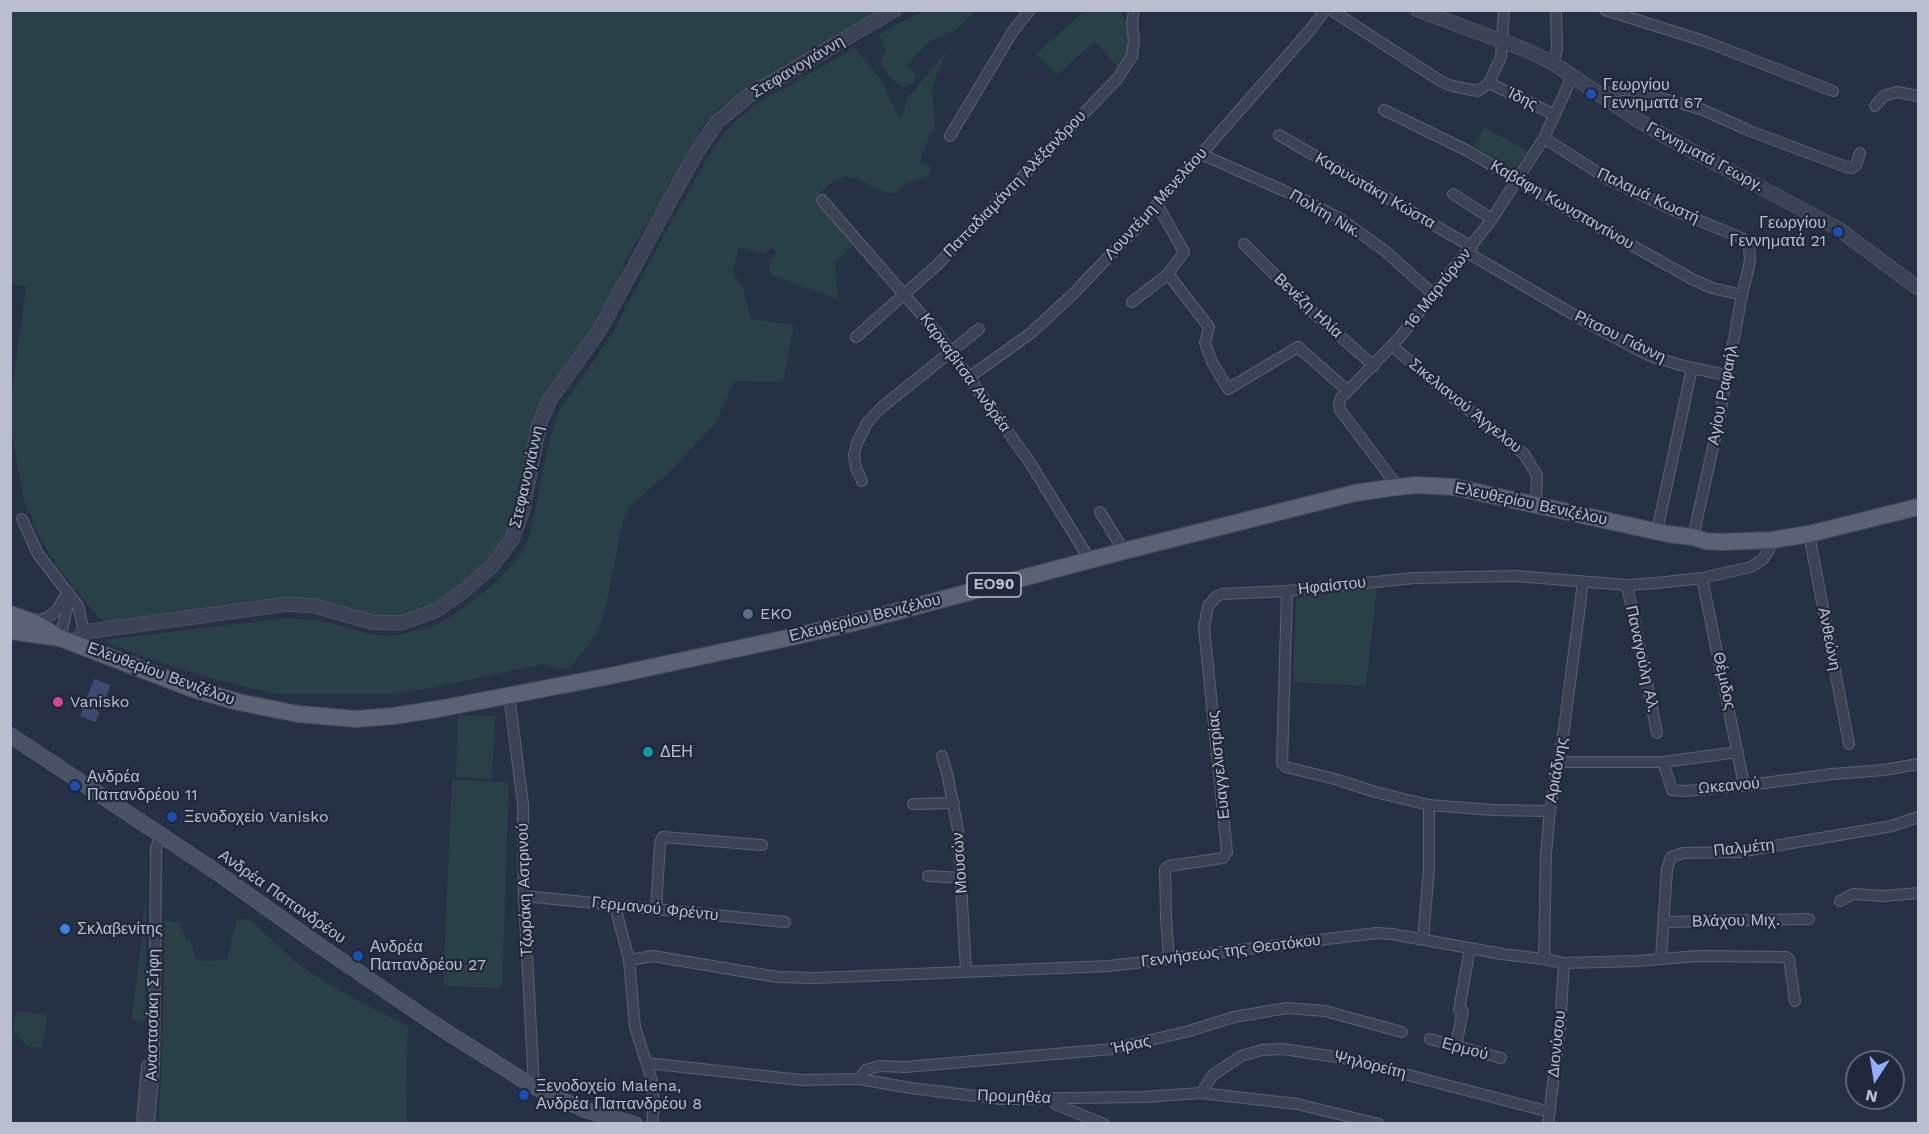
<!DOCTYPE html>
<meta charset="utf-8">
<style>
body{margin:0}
#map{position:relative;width:1929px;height:1134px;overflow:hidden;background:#273145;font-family:"Work Sans",sans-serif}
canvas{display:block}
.frame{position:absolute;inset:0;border:12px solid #b9bfce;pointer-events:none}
.north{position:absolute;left:1845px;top:1050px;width:60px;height:60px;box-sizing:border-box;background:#20283a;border:2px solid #5d6475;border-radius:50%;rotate:192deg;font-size:16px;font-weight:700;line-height:24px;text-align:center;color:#b9bfce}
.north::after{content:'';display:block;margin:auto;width:21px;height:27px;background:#91affb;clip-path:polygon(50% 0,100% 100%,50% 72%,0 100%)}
</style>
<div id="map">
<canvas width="1929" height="1134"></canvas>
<div class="frame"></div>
<div class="north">N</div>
</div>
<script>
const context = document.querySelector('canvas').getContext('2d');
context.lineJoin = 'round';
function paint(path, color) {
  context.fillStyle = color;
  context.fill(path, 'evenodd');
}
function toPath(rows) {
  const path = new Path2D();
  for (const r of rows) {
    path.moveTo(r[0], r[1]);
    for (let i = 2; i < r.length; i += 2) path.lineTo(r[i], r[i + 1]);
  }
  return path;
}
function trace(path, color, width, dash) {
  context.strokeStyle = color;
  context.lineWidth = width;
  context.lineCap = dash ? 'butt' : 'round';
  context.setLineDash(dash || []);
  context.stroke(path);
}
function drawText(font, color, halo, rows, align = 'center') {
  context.font = font + ' "Work Sans",sans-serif';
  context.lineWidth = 4.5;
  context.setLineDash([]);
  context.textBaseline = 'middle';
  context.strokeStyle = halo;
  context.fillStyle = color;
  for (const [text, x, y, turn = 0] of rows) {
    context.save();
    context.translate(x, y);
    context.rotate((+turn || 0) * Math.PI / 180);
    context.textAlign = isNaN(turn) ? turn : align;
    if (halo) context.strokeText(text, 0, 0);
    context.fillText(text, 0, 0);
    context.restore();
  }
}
const green = toPath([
 [10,11,878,11,775,71,719,108,702,127,682,168,626,259,617,283,601,316,533,429,515,516,506,538,496,553,456,589,431,608,411,616,391,618,370,616,341,606,298,597,264,599,107,621,100,619,61,572,39,537,23,497,11,428,11,399,26,287,11,284],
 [923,11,974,11,968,18,954,31,928,42,907,66,916,75,914,82,905,87,900,86,889,76,880,62,886,51,879,34],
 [1085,11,1119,11,1122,13,1127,24,1129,35,1129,47,1126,59,1118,68,1095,41,1057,75,1036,54],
 [855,48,881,80,895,110,901,119,908,98,947,50,932,88,935,128,931,131,919,163,931,166,929,176,906,183,899,190,894,193,887,193,868,185,857,177,852,179,845,176,831,183,815,198,854,243,835,263,838,299,771,275,769,260,777,253,772,248,765,254,738,247,733,272,743,288,751,319,794,325,783,382,734,381,716,423,670,471,630,506,623,520,603,619,596,635,570,668,557,669,543,664,436,687,392,694,277,694,218,680,163,663,109,644,104,640,287,618,322,621,366,633,386,636,399,635,433,626,448,619,498,581,521,554,530,535,547,451,559,411,613,333,667,229,715,145,736,120,758,103],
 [1484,127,1527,151,1515,171,1474,146],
 [1377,587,1366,686,1293,682,1296,598],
 [458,715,495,716,492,779,456,777],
 [452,780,509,782,502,988,443,986],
 [144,907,146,907,146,936,145,1020,142,1022,134,1020,132,1016,141,945],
 [246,919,253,922,292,959,311,973,357,1000,408,1026,406,1087,407,1123,158,1123,162,1063,165,920,180,923,186,940,191,941,196,960,213,961,227,959,237,920],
 [16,1011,47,1015,42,1048,27,1046,17,1034,13,1034]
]);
const water = toPath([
 [94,679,110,685,105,700,99,701,97,709,99,714,95,722,80,716]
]);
const pedestrian = toPath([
 [141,1124,146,1065]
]);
const minor = toPath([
 [1331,10,1442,82,1452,86,1478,91,1489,83,1501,57,1504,10],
 [1605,10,1704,41,1833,91],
 [1553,63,1557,49,1556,10],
 [1489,83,1555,115],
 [1602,95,1627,89,1701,109,1750,131,1846,167,1852,168,1856,165,1860,153],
 [1875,106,1884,96,1890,94,1897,92,1918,96],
 [1384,110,1466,150,1560,205,1692,279,1712,288,1742,295],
 [1279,135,1472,247],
 [950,136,1013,31,1030,10],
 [1544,138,1608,179,1678,212,1742,238,1749,246,1750,260,1747,275,1742,295,1718,425,1693,537],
 [1201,154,1309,202,1341,219,1384,250,1434,295],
 [1453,194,1492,219],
 [822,200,934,329,1029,461,1090,560],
 [1244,244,1309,309,1374,366],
 [1468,253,1588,323,1640,351,1655,358,1692,368,1657,531],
 [1168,274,1209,327,1205,343,1212,362,1228,389,1298,347,1348,391],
 [1132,302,1168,274,1184,252,1157,204],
 [856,337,936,266,1118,78,1132,56,1134,40,1132,24,1134,10],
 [1392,346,1446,392,1524,454,1537,475,1536,505],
 [1692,368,1726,375],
 [968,378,1031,333,1073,294,1138,226,1311,29,1325,10],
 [862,481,856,468,854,455,857,443,867,423,882,407,979,329],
 [1398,487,1340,410,1339,404,1341,398,1400,337,1492,219,1544,138,1573,75],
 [1100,512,1124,551],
 [22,519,38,554,78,606,84,632],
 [1809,534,1849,744],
 [1702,578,1744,785],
 [1627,585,1657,733],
 [1287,591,1282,763,1286,767,1335,779,1375,792,1429,805,1493,810,1550,811],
 [33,622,47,618,57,610,68,592],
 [60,638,67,609,68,595],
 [509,695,523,804,524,896,534,1087],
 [942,756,947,773,958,830,966,972],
 [1558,762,1663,762,1672,790,1686,791,1749,785,1832,774,1884,770,1918,764],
 [1663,762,1738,752],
 [913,804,954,803],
 [928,876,961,878],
 [524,896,785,922],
 [1840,901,1853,894,1883,896,1918,893],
 [615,906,629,960,635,1027,652,1081,654,1105,652,1124],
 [656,910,660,843,663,837,762,845],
 [1664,922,1809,919],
 [1423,939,1429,869,1429,805],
 [1169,959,1166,917,1165,869,1169,866,1223,858,1227,852,1204,628,1208,606,1216,597,1222,594,1287,591,1414,578,1516,576,1627,585,1657,583,1702,578,1751,567,1763,559,1769,550,1772,540],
 [1544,959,1546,853,1550,811,1564,729,1583,582],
 [1661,959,1667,869,1671,857,1683,853,1739,852,1892,826,1918,817],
 [629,960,653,956,777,977,815,978,1110,966,1376,933,1392,934,1502,954,1544,959,1564,963,1638,961,1697,956,1786,957,1789,959,1795,1001],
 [1430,1039,1501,1058],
 [1456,1046,1463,1011,1459,1010,1470,948],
 [647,1063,801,1080,859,1079,911,1088,1000,1099,1143,1097,1201,1093,1297,1104,1379,1124],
 [859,1079,866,1070,879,1066,905,1067,1112,1049,1189,1031,1234,1017,1287,1008,1325,1011,1402,1032],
 [1201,1093,1213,1075,1241,1056,1262,1050,1283,1049,1343,1058,1550,1112],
 [1051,1099,1057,1105,1104,1124],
 [149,1124,154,1067,156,863,156,848,161,835],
 [1548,1124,1560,1027,1564,963]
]);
const tertiary = toPath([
 [1418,10,1526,50,1553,63,1636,119,1668,138,1837,228,1918,288],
 [73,643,84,632,287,604,315,606,371,622,401,623,437,610,465,590,493,565,512,539,522,513,539,425,549,401,599,331,695,155,717,122,748,96,894,10]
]);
const secondary = toPath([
 [10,735,215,871,323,948,439,1027,534,1087,585,1110,635,1124]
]);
const primary = toPath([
 [10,614,33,622,55,635],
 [10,631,60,638,193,689,238,702,298,714,356,719,393,716,438,709,610,676,792,637,857,622,1124,551,1355,493,1389,488,1416,485,1454,487,1668,534,1693,537,1705,541,1721,542,1772,540,1809,534,1918,507]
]);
const markers = [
 [1591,94,6,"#1a4fb4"],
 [1838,232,6,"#1a4fb4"],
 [748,614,6,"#5c6f8a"],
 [58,702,6,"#d1479c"],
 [648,752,6,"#0f9aa8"],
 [75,786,6,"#1a4fb4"],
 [172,817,6,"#1a4fb4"],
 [65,929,6,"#3f7fe0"],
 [358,956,6,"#1a4fb4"],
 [524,1095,6,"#1a4fb4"]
];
const shields = [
 [994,585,54]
];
const shieldNames = [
 ["ΕΟ90",994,585]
];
const streetNames = [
 ["Στεφανογιάννη",798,67,-31],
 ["Ίδης",1522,99,26],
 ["Γεννηματά Γεωργ.",1705,157,28],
 ["Παπαδιαμάντη Αλέξανδρου",1015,184,-46],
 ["Καρυωτάκη Κώστα",1375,191,30],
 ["Παλαμά Κωστή",1648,196,25],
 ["Λουντέμη Μενελάου",1156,204,-48],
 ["Καβάφη Κωνσταντίνου",1562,205,30],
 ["Πολίτη Νικ.",1325,214,30],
 ["16 Μαρτύρων",1438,289,-52],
 ["Βενέζη Ηλία",1308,306,43],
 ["Ρίτσου Γιάννη",1620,337,26],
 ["Καρκαβίτσα Ανδρέα",965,373,54],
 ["Αγίου Ραφαήλ",1723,395,-79],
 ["Σικελιανού Άγγελου",1465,406,39],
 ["Στεφανογιάννη",527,477,-77],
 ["Ελευθερίου Βενιζέλου",1531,504,12],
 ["Ηφαίστου",1332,586,-6],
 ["Ελευθερίου Βενιζέλου",865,618,-14],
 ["Ανθεώνη",1829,639,79],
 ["Παναγούλη Αλ.",1642,659,78],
 ["Ελευθερίου Βενιζέλου",161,674,20],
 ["Θέμιδος",1724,681,78],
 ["Ευαγγελιστρίας",1219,765,-96],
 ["Αριάδνης",1557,770,-80],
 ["Ωκεανού",1729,786,-5],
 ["Παλμέτη",1744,848,-6],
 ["Μουσών",960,863,-94],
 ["Τζωράκη Αστρινού",525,890,-92],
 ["Ανδρέα Παπανδρέου",282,897,35],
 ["Γερμανού Φρέντυ",655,909,6],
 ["Βλάχου Μιχ.",1736,921,-1],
 ["Γεννήσεως της Θεοτόκου",1231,951,-7],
 ["Αναστασάκη Σήφη",153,1015,-89],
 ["Διονύσου",1557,1044,-84],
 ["Ήρας",1131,1045,-12],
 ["Ερμού",1465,1049,15],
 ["Ψηλορείτη",1370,1065,14],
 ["Προμηθέα",1014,1097,2]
];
const poiNames = [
 ["Γεωργίου",1603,85],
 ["Γεννηματά 67",1603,103],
 ["Γεωργίου",1826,223,"right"],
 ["Γεννηματά 21",1826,241,"right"],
 ["EKO",760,614],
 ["Vanisko",70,702],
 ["ΔΕΗ",660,752],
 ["Ανδρέα",87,777],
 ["Παπανδρέου 11",87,795],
 ["Ξενοδοχείο Vanisko",184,817],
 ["Σκλαβενίτης",77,929],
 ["Ανδρέα",370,947],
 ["Παπανδρέου 27",370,965],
 ["Ξενοδοχείο Malena,",536,1086],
 ["Ανδρέα Παπανδρέου 8",536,1104]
];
paint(green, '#294046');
paint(water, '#3d4c6e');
trace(pedestrian, '#5a6172', 10);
trace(minor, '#5a6172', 12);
trace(tertiary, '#5a6172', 15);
trace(secondary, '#5a6172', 16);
trace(primary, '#454c5e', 18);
trace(pedestrian, '#3c4354', 8);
trace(minor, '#3c4354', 10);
trace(tertiary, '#3c4354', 14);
trace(secondary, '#4a5267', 15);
trace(primary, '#5a6274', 16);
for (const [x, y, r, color] of markers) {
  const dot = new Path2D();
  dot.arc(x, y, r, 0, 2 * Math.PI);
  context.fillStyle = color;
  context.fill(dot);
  trace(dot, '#20283a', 2);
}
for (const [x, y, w] of shields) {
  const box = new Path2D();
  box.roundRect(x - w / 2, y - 12, w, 24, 4.5);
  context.fillStyle = '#20283a';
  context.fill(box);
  trace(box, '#b9bfce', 1.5);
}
drawText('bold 15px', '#b9bfce', null, shieldNames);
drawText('16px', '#b9bfce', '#20283a', streetNames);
drawText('16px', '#b9bfce', '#20283a', poiNames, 'left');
</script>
